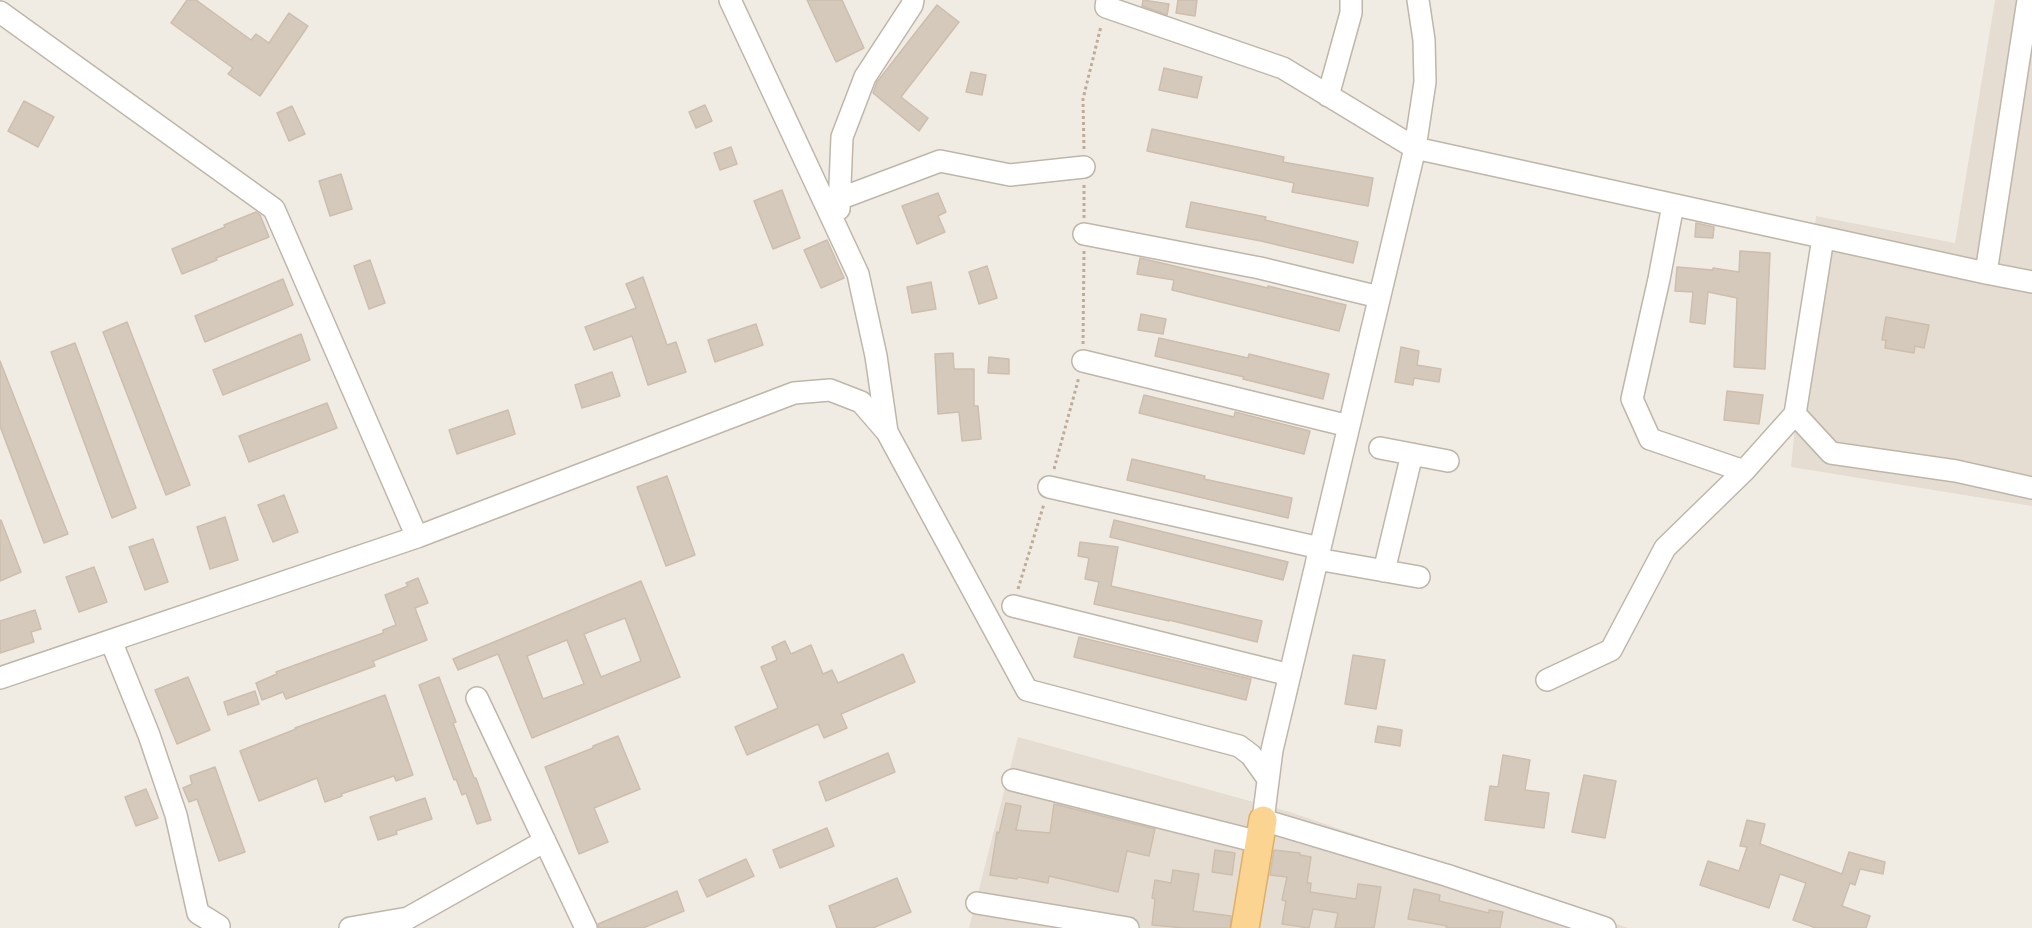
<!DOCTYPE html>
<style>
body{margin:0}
canvas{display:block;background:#f1ece3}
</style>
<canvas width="2032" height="928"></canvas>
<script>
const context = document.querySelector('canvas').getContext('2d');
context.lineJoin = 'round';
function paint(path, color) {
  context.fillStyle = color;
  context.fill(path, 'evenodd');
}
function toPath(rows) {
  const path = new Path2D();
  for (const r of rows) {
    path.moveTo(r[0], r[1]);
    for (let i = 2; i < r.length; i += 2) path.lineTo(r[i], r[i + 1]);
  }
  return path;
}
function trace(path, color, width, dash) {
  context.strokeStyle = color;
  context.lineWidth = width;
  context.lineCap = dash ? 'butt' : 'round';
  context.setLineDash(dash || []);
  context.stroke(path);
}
const residential = toPath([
 [1995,0,2032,0,2032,506,1791,467,1816,216,1955,243],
 [1018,737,1290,812,1628,928,969,928]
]);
const building = toPath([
 [187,0,196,0,251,40,256,34,269,43,289,13,308,26,260,96,228,74,233,68,171,23,187,0],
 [807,0,842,0,864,48,836,62,807,0],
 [1143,0,1169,4,1167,15,1142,6,1143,0],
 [1178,0,1197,0,1195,16,1176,13,1178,0],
 [937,5,959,22,901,97,928,118,919,131,873,93,877,82,937,5],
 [1164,68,1202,77,1197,98,1159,90,1164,68],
 [971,72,986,75,982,95,966,92,971,72],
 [24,101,54,117,38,147,8,131,24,101],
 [705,105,712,121,696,128,689,112,705,105],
 [292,106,305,134,289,141,277,113,292,106],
 [1152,129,1284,157,1283,162,1373,178,1368,206,1292,192,1294,183,1147,151,1152,129],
 [731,147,737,164,720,170,714,153,731,147],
 [341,174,352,209,330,216,319,181,341,174],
 [782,190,800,238,773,249,754,201,782,190],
 [938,193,946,212,938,216,945,232,917,244,902,206,938,193],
 [1191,202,1266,217,1265,220,1358,242,1353,263,1261,241,1186,227,1191,202],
 [256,212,260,215,269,237,216,258,217,260,182,274,172,249,225,227,224,225,256,212],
 [1696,223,1714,227,1713,238,1695,237,1696,223],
 [827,240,844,278,821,288,804,250,827,240],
 [1740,251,1770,253,1765,369,1734,367,1737,298,1708,292,1705,324,1690,322,1693,292,1675,291,1677,267,1713,270,1713,268,1739,272,1740,251],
 [1140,258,1268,288,1268,286,1346,305,1339,331,1172,290,1174,280,1137,274,1140,258],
 [370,260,385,303,369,309,354,266,370,260],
 [987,266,997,298,979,304,969,272,987,266],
 [643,277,667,345,676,342,686,372,648,385,632,336,594,350,585,327,636,308,626,284,643,277],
 [283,279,293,305,205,342,195,316,283,279],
 [931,282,936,309,912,313,907,287,931,282],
 [1141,314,1166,319,1163,334,1138,330,1141,314],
 [1886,317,1929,325,1924,348,1915,346,1914,353,1885,348,1886,340,1882,340,1886,317],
 [127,322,190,485,166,495,103,332,127,322],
 [756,324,763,345,715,362,708,340,756,324],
 [301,334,310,360,223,395,213,370,301,334],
 [1159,338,1248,358,1249,354,1329,374,1323,399,1243,379,1244,377,1155,356,1159,338],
 [75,343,136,508,112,518,51,352,75,343],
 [1401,347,1419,351,1417,365,1441,369,1439,382,1414,378,1413,385,1395,382,1401,347],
 [953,353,954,369,974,369,974,406,978,406,981,439,962,441,959,412,938,414,935,354,953,353],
 [989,357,1009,359,1009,374,988,373,989,357],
 [0,361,68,534,44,543,0,426,0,361],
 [612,372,620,396,582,408,575,385,612,372],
 [1727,391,1763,395,1759,424,1724,420,1727,391],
 [1144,395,1234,417,1235,412,1310,431,1304,454,1139,413,1144,395],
 [327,403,337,428,249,462,239,436,327,403],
 [508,410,515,434,457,454,449,430,508,410],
 [1132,459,1205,476,1204,479,1292,498,1288,518,1127,480,1132,459],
 [667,476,695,555,666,566,637,487,667,476],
 [284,495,298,532,273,542,258,505,284,495],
 [225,517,238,560,210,569,197,527,225,517],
 [1,520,21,572,0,581,0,521,1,520],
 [1114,520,1288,562,1283,580,1110,537,1114,520],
 [153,539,168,582,145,590,129,547,153,539],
 [1080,542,1118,547,1111,586,1262,621,1257,642,1169,620,1169,621,1094,604,1099,582,1085,579,1089,558,1078,556,1080,542],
 [94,567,107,602,79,612,66,577,94,567],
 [418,578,428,603,415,608,427,640,373,661,375,666,286,699,283,692,262,700,256,683,277,674,276,672,383,633,383,630,396,625,385,595,408,586,406,583,418,578],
 [641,581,680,677,532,738,498,654,458,670,453,659,641,581],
 [625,618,641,661,601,677,584,634,625,618],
 [567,640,584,684,543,699,527,656,567,640],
 [35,610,41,629,31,632,34,642,0,653,0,621,35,610],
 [1079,637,1251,679,1246,700,1074,657,1079,637],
 [785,641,791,654,811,645,823,674,832,670,838,683,903,654,915,682,841,714,847,728,824,738,818,724,747,755,735,727,778,708,761,667,777,660,772,647,785,641],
 [1353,655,1385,660,1376,709,1345,704,1353,655],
 [188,677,210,730,177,744,155,690,188,677],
 [439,677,456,722,453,723,474,778,476,778,491,820,477,824,466,793,462,795,456,779,454,780,419,685,439,677],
 [255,691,259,704,228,715,224,702,255,691],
 [385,695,413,775,396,781,394,776,341,794,342,796,325,802,317,778,259,801,240,751,296,729,295,728,385,695],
 [1378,726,1402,730,1400,746,1375,742,1378,726],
 [618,736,640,789,594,808,608,842,579,854,545,767,593,748,593,746,618,736],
 [888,753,895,772,826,801,819,782,888,753],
 [1503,755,1530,760,1525,790,1549,793,1544,828,1485,820,1490,786,1498,787,1503,755],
 [215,767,245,852,219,861,197,799,189,802,183,788,192,784,190,776,215,767],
 [1584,775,1616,781,1605,838,1572,832,1584,775],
 [146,789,158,818,136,826,125,797,146,789],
 [425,798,432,819,396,831,397,834,378,840,370,817,425,798],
 [1006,803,1021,806,1016,830,1050,833,1054,804,1155,829,1149,856,1127,851,1118,892,1049,876,1048,883,1018,877,1017,879,990,875,997,832,999,833,1006,803],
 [1747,820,1765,824,1760,844,1842,874,1849,852,1885,862,1883,874,1860,869,1855,885,1850,883,1842,906,1870,916,1866,928,1816,928,1793,920,1806,883,1780,874,1769,908,1700,885,1708,861,1739,871,1747,847,1740,846,1747,820],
 [827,828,834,846,780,868,773,850,827,828],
 [1215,850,1235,853,1232,875,1212,872,1215,850],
 [1274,850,1300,853,1300,855,1311,857,1307,883,1311,883,1310,892,1356,899,1358,884,1381,887,1374,928,1335,928,1338,913,1313,909,1309,928,1282,924,1286,901,1282,900,1287,877,1270,875,1274,850],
 [746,859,754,876,707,897,699,880,746,859],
 [1173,870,1199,874,1193,911,1231,916,1230,928,1185,928,1152,925,1155,899,1152,898,1155,880,1171,883,1173,870],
 [897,878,911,912,873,928,837,928,829,906,897,878],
 [1414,889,1440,895,1439,901,1489,913,1489,910,1503,912,1500,928,1446,928,1447,926,1408,919,1414,889],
 [677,891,684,911,643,928,599,928,598,924,677,891]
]);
const path = toPath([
 [1084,149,1083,99,1101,26],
 [1084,185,1084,218],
 [1083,344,1084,251],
 [1054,469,1079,377],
 [1018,589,1044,504]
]);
const minor = toPath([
 [730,0,858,274,876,356,887,432],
 [1107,0,1106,7,1283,68,1415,148,1986,273,2032,282],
 [1418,0,1424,40,1425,82,1415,148,1272,750,1263,820,1446,875,1605,928],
 [0,12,274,209,417,537],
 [1328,96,1351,13,1351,0],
 [839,199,940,161,1010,175,1084,167],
 [1673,205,1659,279,1632,399,1650,439,1744,471],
 [839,209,842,137,865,77,912,5,913,0],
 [1084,234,1260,268,1379,297],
 [1986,273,2028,0],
 [1083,361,1349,426],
 [1795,414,1831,453,1956,471,2032,488],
 [1380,448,1448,461],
 [1049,487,1320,548],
 [1317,559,1419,577],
 [1384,571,1412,454],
 [1013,606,1290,675],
 [111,641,149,735,176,815,198,913,219,926,218,928],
 [0,678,417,537,794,393,830,390,861,402,887,432,1027,690,1239,746,1251,755,1268,779],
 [1547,680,1611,650,1665,548,1744,471,1795,414,1823,238],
 [477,698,586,928],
 [1013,780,1259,842],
 [977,903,1128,928],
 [350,928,408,918,545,841]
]);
const major = toPath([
 [1245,928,1263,820]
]);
paint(residential, '#e5ddd2');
paint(building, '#d5c9bc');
trace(building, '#cdbead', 1.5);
trace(minor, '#bfb6a9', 24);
trace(major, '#dfaf63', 30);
trace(path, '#bdad98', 3, [3, 3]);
trace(minor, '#fff', 21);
trace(major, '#fbd492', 27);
</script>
